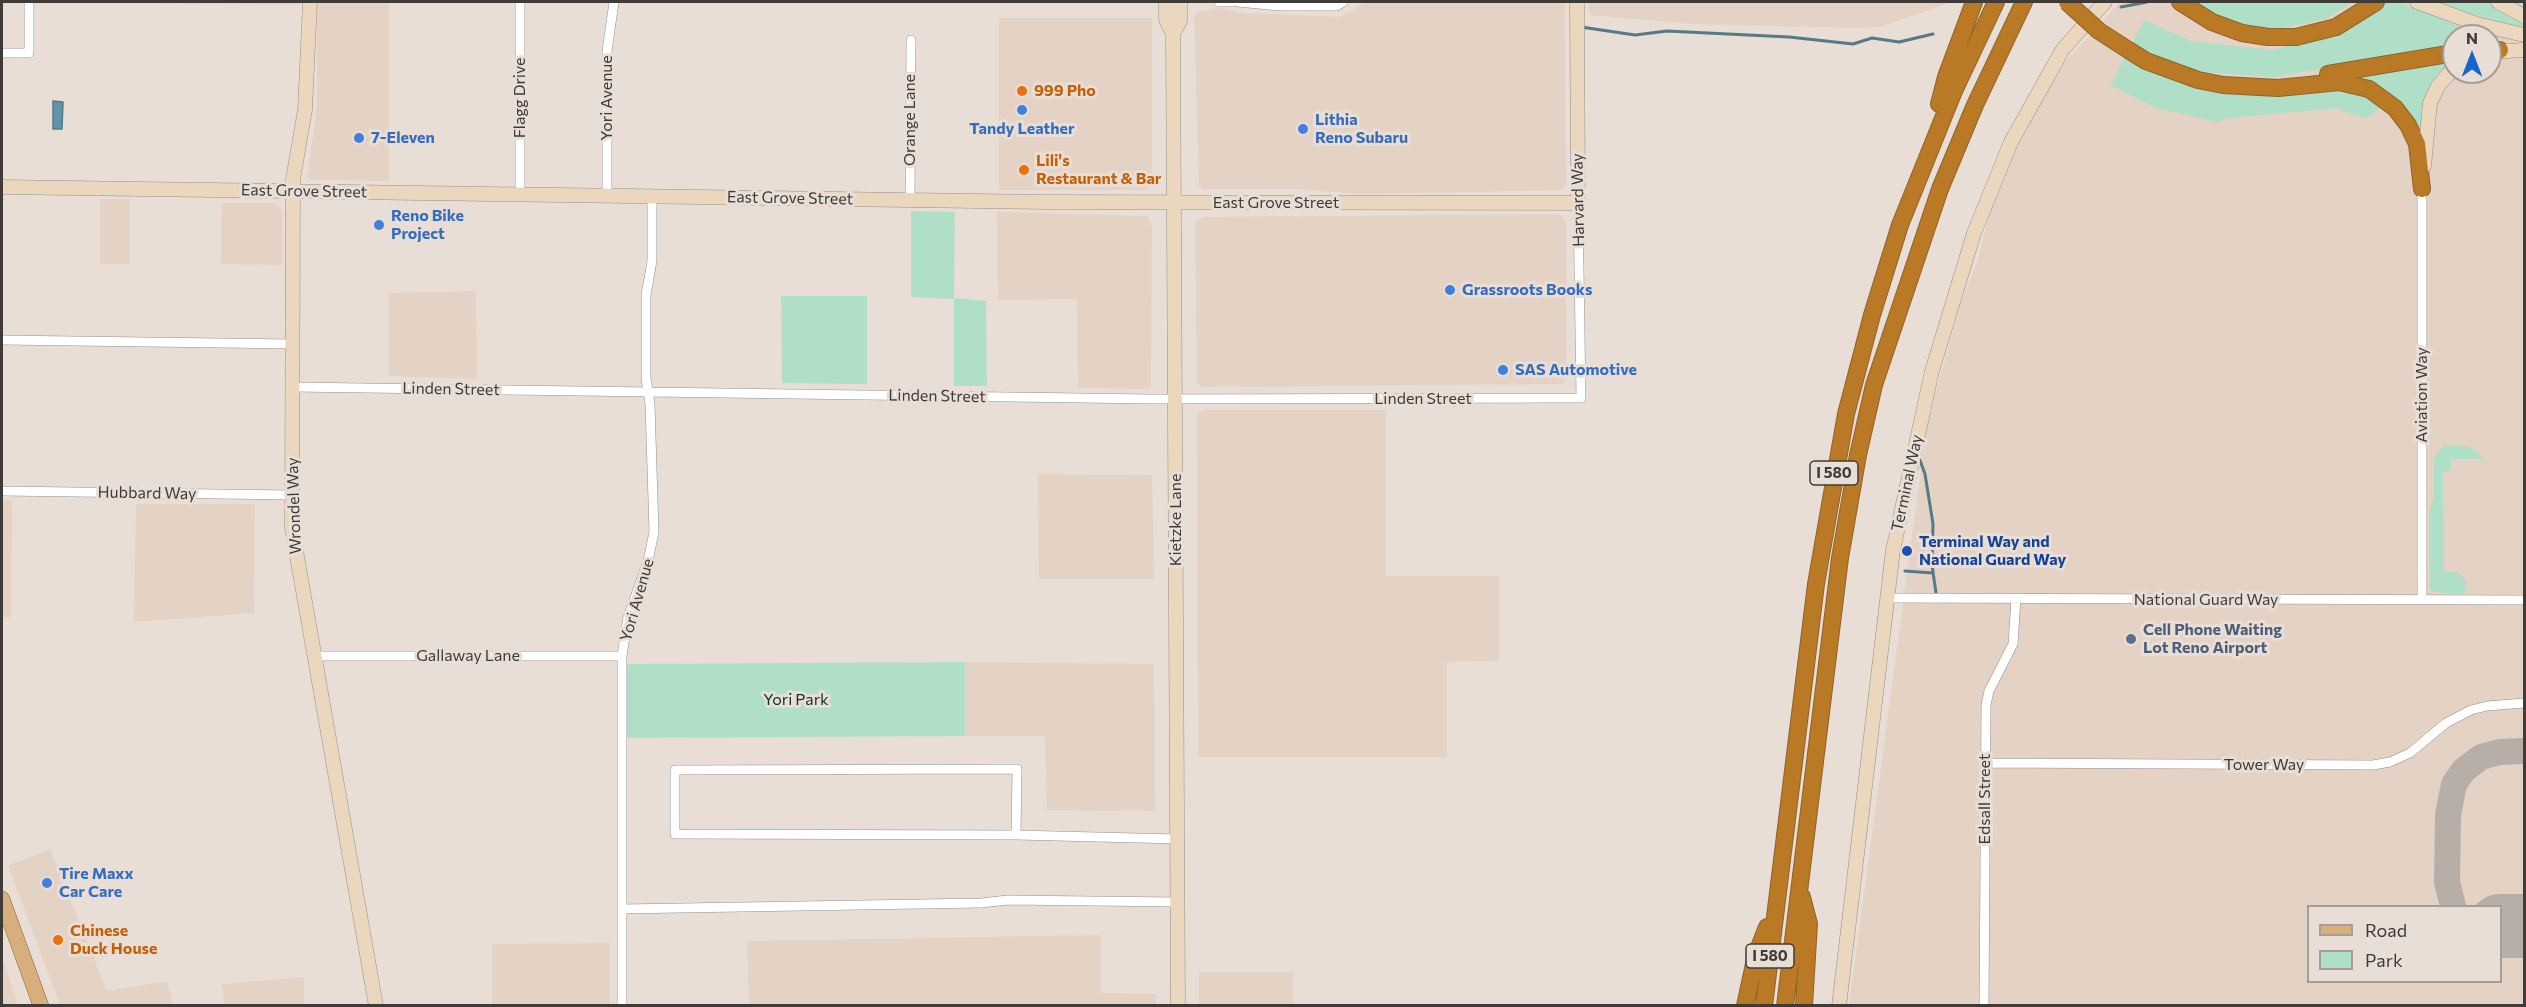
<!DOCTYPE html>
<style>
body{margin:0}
#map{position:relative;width:2526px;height:1007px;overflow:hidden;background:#e9ded6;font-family:Commissioner,sans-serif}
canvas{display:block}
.frame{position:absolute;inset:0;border:3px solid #3f3b38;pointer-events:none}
.legend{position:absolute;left:2307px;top:905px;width:195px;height:78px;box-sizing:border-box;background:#e9ded6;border:2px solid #a59d97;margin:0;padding:8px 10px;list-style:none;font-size:18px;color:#3f3b38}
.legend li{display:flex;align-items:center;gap:12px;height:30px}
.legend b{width:30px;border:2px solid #a59d97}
.north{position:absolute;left:2442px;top:24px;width:60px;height:60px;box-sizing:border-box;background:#e9ded6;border:2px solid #a59d97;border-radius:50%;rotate:0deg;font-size:16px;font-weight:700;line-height:24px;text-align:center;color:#3f3b38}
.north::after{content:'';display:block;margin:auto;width:21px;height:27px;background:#1a64cf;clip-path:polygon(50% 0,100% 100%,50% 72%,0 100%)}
</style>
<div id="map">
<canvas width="2526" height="1007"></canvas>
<div class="frame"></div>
<ul class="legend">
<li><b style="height:8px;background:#d6af7c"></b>Road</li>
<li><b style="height:16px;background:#b0dfc8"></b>Park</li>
</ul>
<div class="north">N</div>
</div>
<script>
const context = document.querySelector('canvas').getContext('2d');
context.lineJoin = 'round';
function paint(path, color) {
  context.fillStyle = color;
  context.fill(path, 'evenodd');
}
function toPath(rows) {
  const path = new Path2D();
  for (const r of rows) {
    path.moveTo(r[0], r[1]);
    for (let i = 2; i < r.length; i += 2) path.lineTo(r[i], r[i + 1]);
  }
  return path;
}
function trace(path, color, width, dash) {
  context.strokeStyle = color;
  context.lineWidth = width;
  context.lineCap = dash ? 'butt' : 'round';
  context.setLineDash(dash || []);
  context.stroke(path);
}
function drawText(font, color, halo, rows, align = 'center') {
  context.font = font + ' Commissioner,sans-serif';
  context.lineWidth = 6;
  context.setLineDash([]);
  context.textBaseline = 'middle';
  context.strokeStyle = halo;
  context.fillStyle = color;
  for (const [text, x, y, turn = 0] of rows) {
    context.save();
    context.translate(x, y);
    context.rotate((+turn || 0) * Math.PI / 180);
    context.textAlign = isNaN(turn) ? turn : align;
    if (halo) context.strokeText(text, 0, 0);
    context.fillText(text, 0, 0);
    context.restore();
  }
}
const built = toPath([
 [63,2,299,2,299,5,63,3],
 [317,2,389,2,389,181,311,180,307,177,317,106],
 [1363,2,1565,2,1566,185,1563,190,1360,194,1293,189,1202,189,1199,186,1194,16,1196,13,1217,8,1244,13,1340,17,1354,10],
 [1589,2,1952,2,1880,27,1858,28,1692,24,1590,15],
 [2120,2,2524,2,2524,1005,1849,1006,1927,424,1961,303,1978,260,1988,218,2016,148,2048,89,2066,61],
 [2454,36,2490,36,2490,72,2454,72],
 [2308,906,2500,906,2500,982,2308,982],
 [999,18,1152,18,1152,180,1148,190,999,190],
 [100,199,130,199,130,264,100,264],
 [222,203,274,203,282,210,282,265,221,264],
 [997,212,1148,216,1152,228,1151,387,1148,389,1078,388,1077,299,998,300],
 [1559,214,1564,218,1566,224,1566,379,1563,384,1204,387,1197,383,1195,223,1202,217],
 [476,291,477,379,389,376,389,293],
 [1204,410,1386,410,1386,576,1499,576,1499,661,1447,662,1447,757,1198,757,1197,419,1198,413],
 [1038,474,1152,475,1154,579,1039,579],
 [2,500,12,501,11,617,2,617],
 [136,504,255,504,254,613,134,622],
 [965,662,1154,664,1155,811,1047,810,1045,736,965,736],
 [50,849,107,991,167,981,173,1005,60,1005,8,866],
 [1101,935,1101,993,1156,994,1156,1005,749,1005,747,941],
 [610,943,610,1005,492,1005,492,944],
 [4,962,18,1005,2,1005,2,963],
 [1199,972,1293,972,1293,1005,1199,1005],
 [304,977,304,1005,224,1005,222,984]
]);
const green = toPath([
 [2190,2,2354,2,2326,19,2283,28,2250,27,2216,17],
 [2383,2,2397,2,2434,15,2465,29,2468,36,2454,36,2454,44,2443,47,2274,77,2201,72,2165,61,2131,46,2144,20,2191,41,2273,50,2318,37],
 [2434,2,2490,2,2524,20,2524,27,2495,21],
 [2125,58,2178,83,2205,91,2268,95,2349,88,2383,105,2367,119,2337,108,2230,118,2217,122,2157,108,2110,85],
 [2454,60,2438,73,2427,91,2422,107,2421,141,2348,78],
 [911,211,955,212,954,298,986,301,987,386,954,386,954,299,911,297],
 [781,296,867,296,867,384,782,383],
 [2445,445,2471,447,2484,459,2451,459,2451,471,2443,471,2444,572,2457,572,2465,579,2465,593,2442,593,2430,590,2429,514,2434,496,2434,461,2437,452],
 [965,662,965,736,626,738,626,664]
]);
const water = toPath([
 [53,101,63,102,62,129,53,129,53,101]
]);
const stream = toPath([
 [2121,7,2147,2],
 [1581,27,1635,35,1667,31,1789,37,1853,44,1872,38,1899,42,1933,34],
 [1918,455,1925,474,1933,524,1932,565,1936,593],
 [1905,571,1933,573]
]);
const taxiway = toPath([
 [2453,906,2447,882,2448,815,2454,784,2464,770,2481,757,2500,752,2524,751]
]);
const runway = toPath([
 [2500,926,2524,926]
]);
const street = toPath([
 [520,2,520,194],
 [1219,2,1232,2],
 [1238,2,1279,6,1337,6,1343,2],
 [2,53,29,53,29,2],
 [607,196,607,51,614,2],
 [910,200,911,40],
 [2,340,293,344],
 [293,387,1152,399,1581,398,1578,203],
 [2,491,292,495],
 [1888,598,2524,600],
 [2422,600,2422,189],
 [314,656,622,656],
 [1986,763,2373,765,2390,762,2410,753,2446,723,2471,710,2487,706,2524,703],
 [1016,835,1017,769,675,770,675,834,1016,835,1178,839],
 [622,909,981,903,1008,900,1177,902],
 [622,1006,622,656,628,617,648,561,654,532,650,404,646,378,646,295,652,261,652,196],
 [1984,1006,1986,705,1989,691,2013,644,2016,599]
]);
const secondary = toPath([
 [310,2,305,110,293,179,292,528,376,1006],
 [1166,2,1166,20,1173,34],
 [2417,2,2477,24,2524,35],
 [2498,2,2524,16],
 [2492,52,2524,50],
 [2424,166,2430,103,2438,86,2454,68],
 [2,187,1045,202,1578,203,1577,2],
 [1178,1006,1173,34,1180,21,1180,2],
 [1839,1006,1893,550,1932,371,1974,233,2011,142,2063,49,2105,2]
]);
const primary = toPath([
 [2,899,41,1006]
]);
const highway = toPath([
 [2180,2,2212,22,2242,33,2268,37,2296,37,2336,27,2376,2],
 [2490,50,2500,50],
 [2130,51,2146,61,2198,80,2223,85,2278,88,2339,82,2369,89,2395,108,2408,125,2417,144,2422,189],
 [2328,74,2454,53],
 [1939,104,1946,77,1974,2],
 [1802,897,1809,924,1804,1006],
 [1745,1006,1756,955,1767,927],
 [1764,1006,1816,584,1846,414,1872,315,1900,225,1954,91,1996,2],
 [1785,1006,1840,558,1858,455,1874,385,1940,189,1975,105,2024,2]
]);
const highwayBridge = toPath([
 [2067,2,2099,31,2130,51]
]);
const markers = [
 [1022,91,6,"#e8710a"],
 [1022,110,6,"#3f7fe0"],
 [1303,129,6,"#3f7fe0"],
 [359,138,6,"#3f7fe0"],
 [1024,170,6,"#e8710a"],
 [379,225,6,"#3f7fe0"],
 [1450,290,6,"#3f7fe0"],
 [1503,370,6,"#3f7fe0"],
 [1907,551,6,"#1a4fb4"],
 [2131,639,6,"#5c6f8a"],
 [47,883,6,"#3f7fe0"],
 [58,940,6,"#e8710a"]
];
const shields = [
 [1834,473,48],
 [1770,956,48]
];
const shieldNames = [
 ["I 580",1834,473],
 ["I 580",1770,956]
];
const foodNames = [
 ["999 Pho",1034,91],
 ["Lili's",1036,161],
 ["Restaurant & Bar",1036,179],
 ["Chinese",70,931],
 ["Duck House",70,949]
];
const streetNames = [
 ["Flagg Drive",520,98,-90],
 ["Yori Avenue",607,98,-90],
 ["Orange Lane",910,120,-90],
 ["East Grove Street",304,191,1],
 ["East Grove Street",790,198,1],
 ["Harvard Way",1578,200,-91],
 ["East Grove Street",1276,203],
 ["Linden Street",451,389,1],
 ["Aviation Way",2422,395,-90],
 ["Linden Street",937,396,1],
 ["Linden Street",1423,399],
 ["Terminal Way",1907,483,-78],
 ["Hubbard Way",147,493,1],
 ["Wrondel Way",294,506,-92],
 ["Kietzke Lane",1176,520,-90],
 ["Yori Avenue",637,600,-74],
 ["National Guard Way",2206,600],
 ["Gallaway Lane",468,656],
 ["Tower Way",2264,765],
 ["Edsall Street",1985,799,-90]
];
const shopNames = [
 ["Lithia",1315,120],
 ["Reno Subaru",1315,138],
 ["Tandy Leather",1022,129,"center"],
 ["7-Eleven",371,138],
 ["Reno Bike",391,216],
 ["Project",391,234],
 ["Grassroots Books",1462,290],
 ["SAS Automotive",1515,370],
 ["Tire Maxx",59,874],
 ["Car Care",59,892]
];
const transitNames = [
 ["Terminal Way and",1919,542],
 ["National Guard Way",1919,560]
];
const serviceNames = [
 ["Cell Phone Waiting",2143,630],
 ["Lot Reno Airport",2143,648]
];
const parkNames = [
 ["Yori Park",796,700]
];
paint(built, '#e4d3c5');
paint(green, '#b0dfc8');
paint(water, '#5f94a9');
trace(water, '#557987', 1.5);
trace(stream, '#557987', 3);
trace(taxiway, '#b8aea8', 26);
trace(runway, '#b8aea8', 64);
trace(street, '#988e87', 10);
trace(secondary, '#988e87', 15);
trace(primary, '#8f632c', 16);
trace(highway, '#8f632c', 18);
trace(street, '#fff', 9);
trace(secondary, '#ead7be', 14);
trace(primary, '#d6af7c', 15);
trace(highway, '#ba7925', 16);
trace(highwayBridge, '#8f632c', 18, []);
trace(highwayBridge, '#ba7925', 16);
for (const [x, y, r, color] of markers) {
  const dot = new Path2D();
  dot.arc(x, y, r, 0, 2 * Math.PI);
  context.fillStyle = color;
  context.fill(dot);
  trace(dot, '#e9ded6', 2);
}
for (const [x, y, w] of shields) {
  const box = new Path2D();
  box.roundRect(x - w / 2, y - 12, w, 24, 4.5);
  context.fillStyle = '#e9ded6';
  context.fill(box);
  trace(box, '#3f3b38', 1.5);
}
drawText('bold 15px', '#3f3b38', null, shieldNames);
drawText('bold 16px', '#c56008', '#e9ded6', foodNames, 'left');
drawText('16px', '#3f3b38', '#e9ded6', streetNames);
drawText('bold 16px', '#366cbe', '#e9ded6', shopNames, 'left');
drawText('bold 16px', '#164399', '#e9ded6', transitNames, 'left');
drawText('bold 16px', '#4e5e75', '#e9ded6', serviceNames, 'left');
drawText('16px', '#063423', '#e9ded6', parkNames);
</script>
